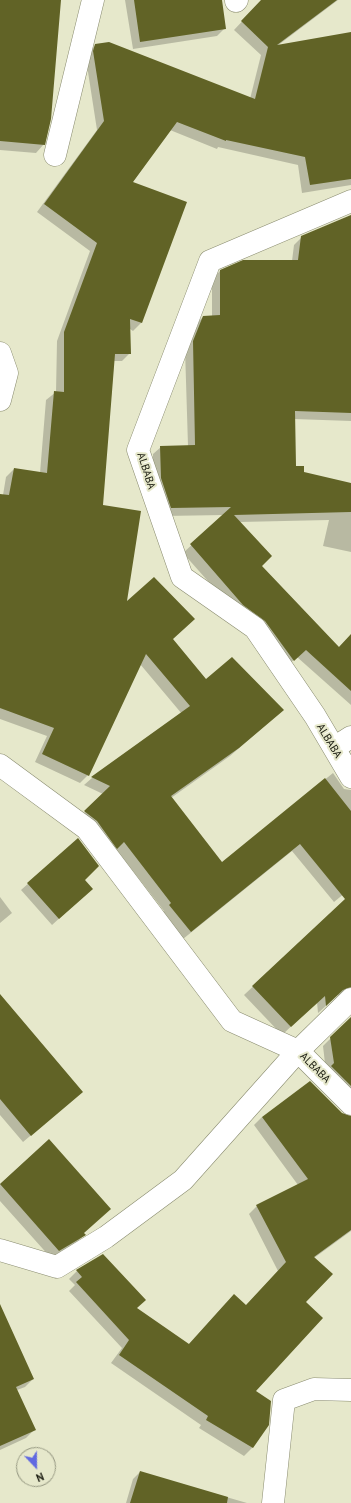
<!DOCTYPE html>
<style>
body{margin:0}
#map{position:relative;width:351px;height:1503px;overflow:hidden;background:#e6e8cb;font-family:"PT Sans",sans-serif}
canvas{display:block}
.north{position:absolute;left:16px;top:1447px;width:40px;height:40px;box-sizing:border-box;background:#e6e8cb;border:1px solid #949680;border-radius:50%;rotate:158deg;font-size:11px;font-weight:700;line-height:16px;text-align:center;color:#1a1b10}
.north::after{content:'';display:block;margin:auto;width:14px;height:18px;background:#6069e1;clip-path:polygon(50% 0,100% 100%,50% 72%,0 100%)}
</style>
<div id="map">
<canvas width="351" height="1503"></canvas>
<div class="north">N</div>
</div>
<script>
const context = document.querySelector('canvas').getContext('2d');
context.lineJoin = 'round';
function paint(path, color) {
  context.fillStyle = color;
  context.fill(path, 'evenodd');
}
function toPath(rows) {
  const path = new Path2D();
  for (const r of rows) {
    path.moveTo(r[0], r[1]);
    for (let i = 2; i < r.length; i += 2) path.lineTo(r[i], r[i + 1]);
  }
  return path;
}
function trace(path, color, width, dash) {
  context.strokeStyle = color;
  context.lineWidth = width;
  context.lineCap = dash ? 'butt' : 'round';
  context.setLineDash(dash || []);
  context.stroke(path);
}
function drawText(font, color, halo, rows, align = 'center') {
  context.font = font + ' "PT Sans",sans-serif';
  context.lineWidth = 4;
  context.setLineDash([]);
  context.textBaseline = 'middle';
  context.strokeStyle = halo;
  context.fillStyle = color;
  for (const [text, x, y, turn = 0] of rows) {
    context.save();
    context.translate(x, y);
    context.rotate((+turn || 0) * Math.PI / 180);
    context.textAlign = isNaN(turn) ? turn : align;
    if (halo) context.strokeText(text, 0, 0);
    context.fillText(text, 0, 0);
    context.restore();
  }
}
const shadow = toPath([
 [0,0,60,0,44,144,36,153,0,150],
 [125,0,221,0,225,28,217,36,133,49],
 [262,0,338,0,277,46,351,33,351,185,302,193,298,165,218,147,217,149,170,130,132,183,185,202,141,323,133,331,130,329,130,353,122,361,114,361,102,506,126,604,172,639,206,680,283,710,230,756,171,798,222,863,333,773,344,789,351,790,351,888,334,902,292,851,183,939,162,914,164,911,116,849,77,820,103,794,84,785,92,778,182,714,140,664,88,775,80,783,35,762,47,736,0,719,0,503,2,501,6,477,14,469,40,473,46,400,56,392,57,341,90,251,37,212,97,130,86,59,87,53,96,45,250,99,261,55,234,30],
 [351,216,351,421,294,419,295,467,303,473,351,484,351,552,323,546,329,520,240,522,261,566,338,648,351,635,351,705,297,657,285,668,183,553,224,515,164,516,153,486,153,454,161,447,188,446,185,349,195,325,203,317,212,316,212,279,220,271,292,261,294,245,302,237],
 [78,839,85,895,52,925,21,890],
 [0,897,12,913,0,923],
 [346,899,351,905,351,998,346,995,338,995,318,1013,317,1002,282,1035,244,995],
 [0,1014,74,1099,23,1142,0,1115],
 [351,1018,351,1102,326,1072,323,1046],
 [342,1114,351,1117,351,1231,314,1258,305,1303,254,1391,268,1424,252,1448,244,1456,199,1428,201,1425,111,1363,122,1348,69,1291,75,1285,69,1279,77,1271,188,1345,226,1303,246,1306,278,1271,249,1214,257,1206,298,1185,254,1125,262,1117],
 [49,1140,84,1235,76,1243,51,1258,0,1201,0,1184],
 [0,1314,33,1379,25,1387,17,1390,34,1430,26,1438,0,1450],
 [140,1472,247,1503,126,1503,133,1479]
]);
const building = toPath([
 [0,0,61,0,51,119,45,145,0,141],
 [134,0,222,0,226,29,140,42],
 [261,0,337,0,277,45,351,32,351,179,310,185,305,157,226,140,226,141,177,122,133,182,187,202,142,323,130,319,131,354,115,354,103,505,141,511,127,601,154,577,195,619,173,639,206,679,232,657,284,710,239,748,171,796,222,862,325,778,351,811,351,987,343,990,326,1006,325,996,291,1027,252,986,345,899,300,844,191,932,169,905,171,903,124,842,117,849,97,821,84,811,110,786,91,777,190,706,146,654,89,776,42,754,54,728,0,708,0,494,9,495,14,468,47,473,54,391,64,392,64,332,97,243,44,204,104,121,93,51,95,44,109,42,255,99,268,47,241,21],
 [351,215,351,413,295,411,296,466,304,466,304,472,351,483,351,512,234,515,272,556,262,566,339,647,351,634,351,691,306,650,294,661,265,621,243,605,190,544,231,507,171,508,161,478,160,446,195,445,193,341,203,316,220,315,220,270,243,260,298,260,301,236],
 [78,838,99,866,85,880,93,889,59,919,27,883],
 [0,994,83,1092,31,1136,0,1099],
 [351,1017,351,1086,331,1066,334,1063,330,1037],
 [310,1081,342,1113,351,1116,351,1230,314,1257,333,1274,306,1302,323,1318,256,1391,271,1401,269,1425,253,1448,206,1420,208,1416,119,1355,129,1340,76,1282,82,1277,76,1270,103,1254,146,1300,137,1308,189,1344,234,1294,246,1305,286,1262,256,1205,308,1179,262,1117],
 [49,1139,111,1209,84,1233,86,1235,59,1251,0,1184],
 [0,1304,34,1379,16,1387,36,1430,0,1446],
 [140,1471,228,1497,227,1503,130,1503]
]);
const minor = toPath([
 [236,1,237,0],
 [55,155,93,0],
 [351,201,210,261,138,450,182,577,255,628,315,716,351,777],
 [0,353,7,373,0,400],
 [334,748,351,737],
 [0,765,87,829,232,1021,298,1051,183,1180,106,1237,57,1267,0,1250],
 [351,999,298,1051,351,1104],
 [273,1503,284,1400,314,1389,351,1390]
]);
const streetNames = [
 ["ALBABA",146,471,72],
 ["ALBABA",329,741,59],
 ["ALBABA",315,1068,45]
];
paint(shadow, '#0003');
paint(building, '#616326');
trace(minor, '#898b6f', 23);
trace(minor, '#fff', 22);
drawText('11px', '#1a1b10', '#e6e8cb', streetNames);
</script>
